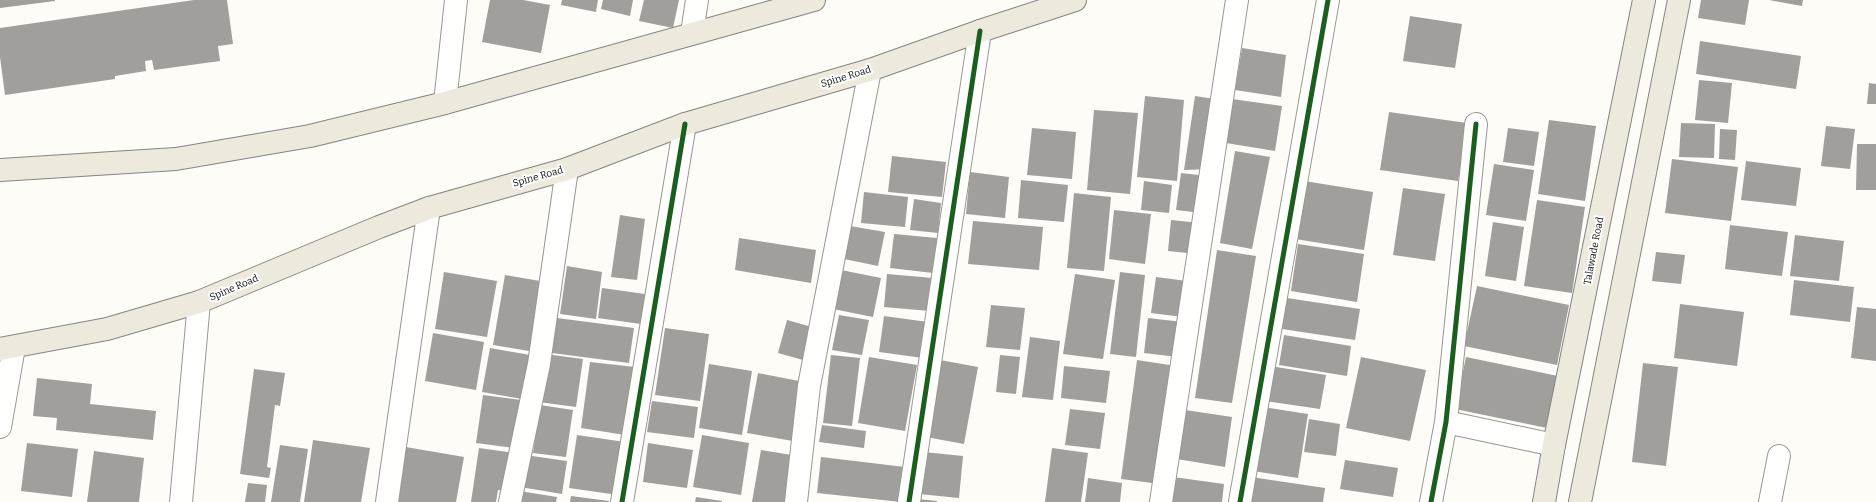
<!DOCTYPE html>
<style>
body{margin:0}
canvas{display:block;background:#fdfcf7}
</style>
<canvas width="1876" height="502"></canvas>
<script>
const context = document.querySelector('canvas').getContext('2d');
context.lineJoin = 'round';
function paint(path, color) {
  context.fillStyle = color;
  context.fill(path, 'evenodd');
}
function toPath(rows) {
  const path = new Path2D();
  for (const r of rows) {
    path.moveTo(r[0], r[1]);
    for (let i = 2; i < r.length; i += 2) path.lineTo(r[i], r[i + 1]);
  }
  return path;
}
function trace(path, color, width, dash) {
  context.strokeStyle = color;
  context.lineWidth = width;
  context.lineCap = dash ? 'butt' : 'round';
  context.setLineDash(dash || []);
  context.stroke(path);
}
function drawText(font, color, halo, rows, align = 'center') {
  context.font = font + ' Bitter,serif';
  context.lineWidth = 4;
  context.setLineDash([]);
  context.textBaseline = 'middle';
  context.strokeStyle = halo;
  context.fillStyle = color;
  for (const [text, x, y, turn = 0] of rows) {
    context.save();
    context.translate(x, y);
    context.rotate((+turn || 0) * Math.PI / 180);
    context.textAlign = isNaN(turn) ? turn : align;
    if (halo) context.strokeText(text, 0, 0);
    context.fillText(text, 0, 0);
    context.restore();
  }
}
const building = toPath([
 [0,0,55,0,55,1,0,8],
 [194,0,227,0,233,44,218,46,220,61,154,70,152,60,145,61,146,71,115,76,115,79,5,95,0,57,0,28],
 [490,0,523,0,550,5,541,53,482,42],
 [562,0,598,0,596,12,561,5],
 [603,0,633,0,630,16,601,9],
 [644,0,679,0,673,28,639,21],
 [1701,0,1749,0,1745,25,1698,18],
 [1769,0,1803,0,1802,6],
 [1410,16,1462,24,1455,68,1403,61],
 [1700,41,1801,56,1796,89,1696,74],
 [1242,48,1286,55,1281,97,1235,90],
 [1699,80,1732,83,1728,123,1695,120],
 [1869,83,1876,84,1876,104,1867,104],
 [1145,96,1184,100,1177,181,1137,177],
 [1195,96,1221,100,1211,169,1184,170],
 [1232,99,1282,106,1275,151,1226,143],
 [1094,110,1138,113,1130,194,1087,190],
 [1389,112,1467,123,1458,181,1380,170],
 [1549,120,1596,126,1585,201,1538,194],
 [1681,123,1715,124,1714,158,1679,157],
 [1826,126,1855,129,1850,169,1821,166],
 [1032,128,1076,132,1072,179,1027,175],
 [1508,128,1539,132,1534,166,1503,162],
 [1720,129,1737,130,1735,160,1719,159],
 [1857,144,1876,144,1876,190,1856,190],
 [1235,151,1270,157,1252,249,1220,243],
 [892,156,946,162,942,197,888,192],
 [1672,159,1738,167,1731,221,1665,213],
 [1746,161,1801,168,1796,206,1741,200],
 [1494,164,1534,170,1526,221,1486,215],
 [970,172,1009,177,1005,218,966,214],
 [1181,173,1207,176,1202,213,1176,210],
 [1021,180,1068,185,1064,222,1018,218],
 [1144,181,1172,185,1169,213,1141,210],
 [1304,181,1373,192,1364,250,1295,239],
 [1403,188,1445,194,1435,261,1393,255],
 [864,192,908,197,905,227,861,223],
 [1074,193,1111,197,1104,271,1067,268],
 [914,199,941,203,938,233,910,230],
 [1537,200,1585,207,1572,293,1524,286],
 [1114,210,1151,214,1145,264,1109,259],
 [620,215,645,219,637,280,611,277],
 [1171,220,1200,223,1197,254,1168,251],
 [973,221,1043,227,1039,270,968,264],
 [1493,222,1524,227,1516,281,1485,276],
 [1730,225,1788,232,1782,276,1725,269],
 [850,226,885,232,878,266,844,259],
 [894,234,937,238,933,273,890,268],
 [1795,235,1844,241,1839,281,1790,276],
 [739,238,816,250,811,283,735,270],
 [1298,244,1364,254,1357,302,1291,291],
 [1217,250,1256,256,1232,403,1195,398],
 [1656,252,1685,255,1681,284,1652,281],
 [567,266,602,272,596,319,560,314],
 [841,270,881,278,873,317,833,309],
 [444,272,497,281,487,337,435,329],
 [1120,272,1145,275,1136,357,1110,354],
 [887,274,933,278,930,311,884,307],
 [1075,274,1115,280,1103,359,1063,354],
 [505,275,546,282,535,352,493,345],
 [1156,277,1187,281,1183,317,1151,313],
 [1794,280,1854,287,1850,322,1790,315],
 [1477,286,1569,305,1557,365,1464,346],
 [602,288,645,294,641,324,598,318],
 [1287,298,1360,309,1355,340,1282,329],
 [1680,304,1744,312,1737,366,1674,358],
 [991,305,1025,308,1020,350,986,347],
 [1857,307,1876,309,1876,361,1851,358],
 [839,315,869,320,862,355,832,350],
 [884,316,928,322,923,358,879,352],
 [557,318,634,328,629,363,552,353],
 [1148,318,1183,322,1178,357,1144,353],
 [787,320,812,327,803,360,778,353],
 [665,328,709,334,700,401,655,395],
 [433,333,484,342,476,390,425,381],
 [1284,335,1351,346,1347,376,1279,365],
 [1030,337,1060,341,1053,400,1022,397],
 [490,348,530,355,522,399,482,392],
 [545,354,583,359,576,407,539,402],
 [831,355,860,358,852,426,823,423],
 [1000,355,1020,357,1016,394,996,392],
 [869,357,917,365,905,431,858,423],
 [1361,357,1426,370,1410,441,1346,428],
 [1466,357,1558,376,1547,428,1455,409],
 [940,360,978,367,964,444,926,437],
 [1137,360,1176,366,1160,484,1121,479],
 [590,362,635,367,625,435,581,428],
 [1643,363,1678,367,1666,466,1632,462],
 [709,364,752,371,742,435,699,428],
 [1064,366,1110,371,1106,403,1061,398],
 [1270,366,1326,375,1320,409,1265,401],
 [254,369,285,373,280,406,275,405,267,467,271,468,269,478,240,474],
 [758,373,804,382,793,441,747,433],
 [37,378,92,384,90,404,156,411,153,440,56,430,57,418,33,416],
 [483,395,521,400,514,448,476,443],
 [652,401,698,407,694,438,647,432],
 [540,405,573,410,566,457,533,453],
 [1263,407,1308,414,1298,478,1253,471],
 [1070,409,1105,413,1100,449,1065,445],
 [1185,410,1232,417,1225,467,1177,459],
 [1309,419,1340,424,1336,456,1304,452],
 [822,425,866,431,864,448,819,442],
 [577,435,625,442,618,495,569,488],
 [702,435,749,443,741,495,693,487],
 [313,440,370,448,361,502,304,502],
 [27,443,78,449,72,497,21,491],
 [648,443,693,450,687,488,643,482],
 [280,445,308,449,300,502,271,502],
 [400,446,464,457,456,502,390,502],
 [479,448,515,453,509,492,498,490,496,502,471,502],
 [1052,448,1088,453,1081,502,1045,502],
 [761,450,798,456,790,502,752,502],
 [94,451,144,458,139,502,87,502],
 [924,452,963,456,959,498,919,494],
 [525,455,567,461,562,494,520,487],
 [821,457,905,467,901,502,817,493],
 [1345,460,1398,468,1393,497,1340,489],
 [1173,477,1224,484,1222,502,1169,502],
 [1251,477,1325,488,1323,502,1247,502],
 [1088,478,1122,483,1120,502,1085,502],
 [248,483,267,485,265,502,245,502],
 [513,490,557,497,556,502,511,502],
 [571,496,609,501,609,502,570,502],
 [696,497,722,501,722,502,695,502],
 [918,499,937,501,937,502,917,502]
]);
const minor = toPath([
 [692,33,697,0],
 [445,103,456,0],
 [1446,422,1554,445],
 [0,427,14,347],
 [181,502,199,302],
 [387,502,429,208],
 [510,502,539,364,567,169],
 [622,502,685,124],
 [796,502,809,386,870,70],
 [909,502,980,31],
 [1161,502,1237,0],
 [1240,502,1328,0],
 [1431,502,1446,422,1476,124],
 [1770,502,1779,456]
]);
const major = toPath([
 [0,170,176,159,310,136,445,103,814,0],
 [0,349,107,329,199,302,379,227,429,208,567,169,685,124,870,70,980,31,1075,0],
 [1544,502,1554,445,1644,0],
 [1580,502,1679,0]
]);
const cycleway = toPath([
 [622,502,685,124],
 [909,502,980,31],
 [1240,502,1328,0],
 [1431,502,1446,422,1476,124]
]);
const streetNames = [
 ["Spine Road",846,77,-17],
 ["Spine Road",538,177,-16],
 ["Talawade Road",1594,251,-79],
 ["Spine Road",234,288,-23]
];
paint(building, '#a19f9c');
trace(minor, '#979795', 24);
trace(major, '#858482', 24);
trace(minor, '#fffffe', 22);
trace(major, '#ede9dc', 22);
trace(cycleway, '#1b5e20', 5);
drawText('10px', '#111', '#fff', streetNames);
</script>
